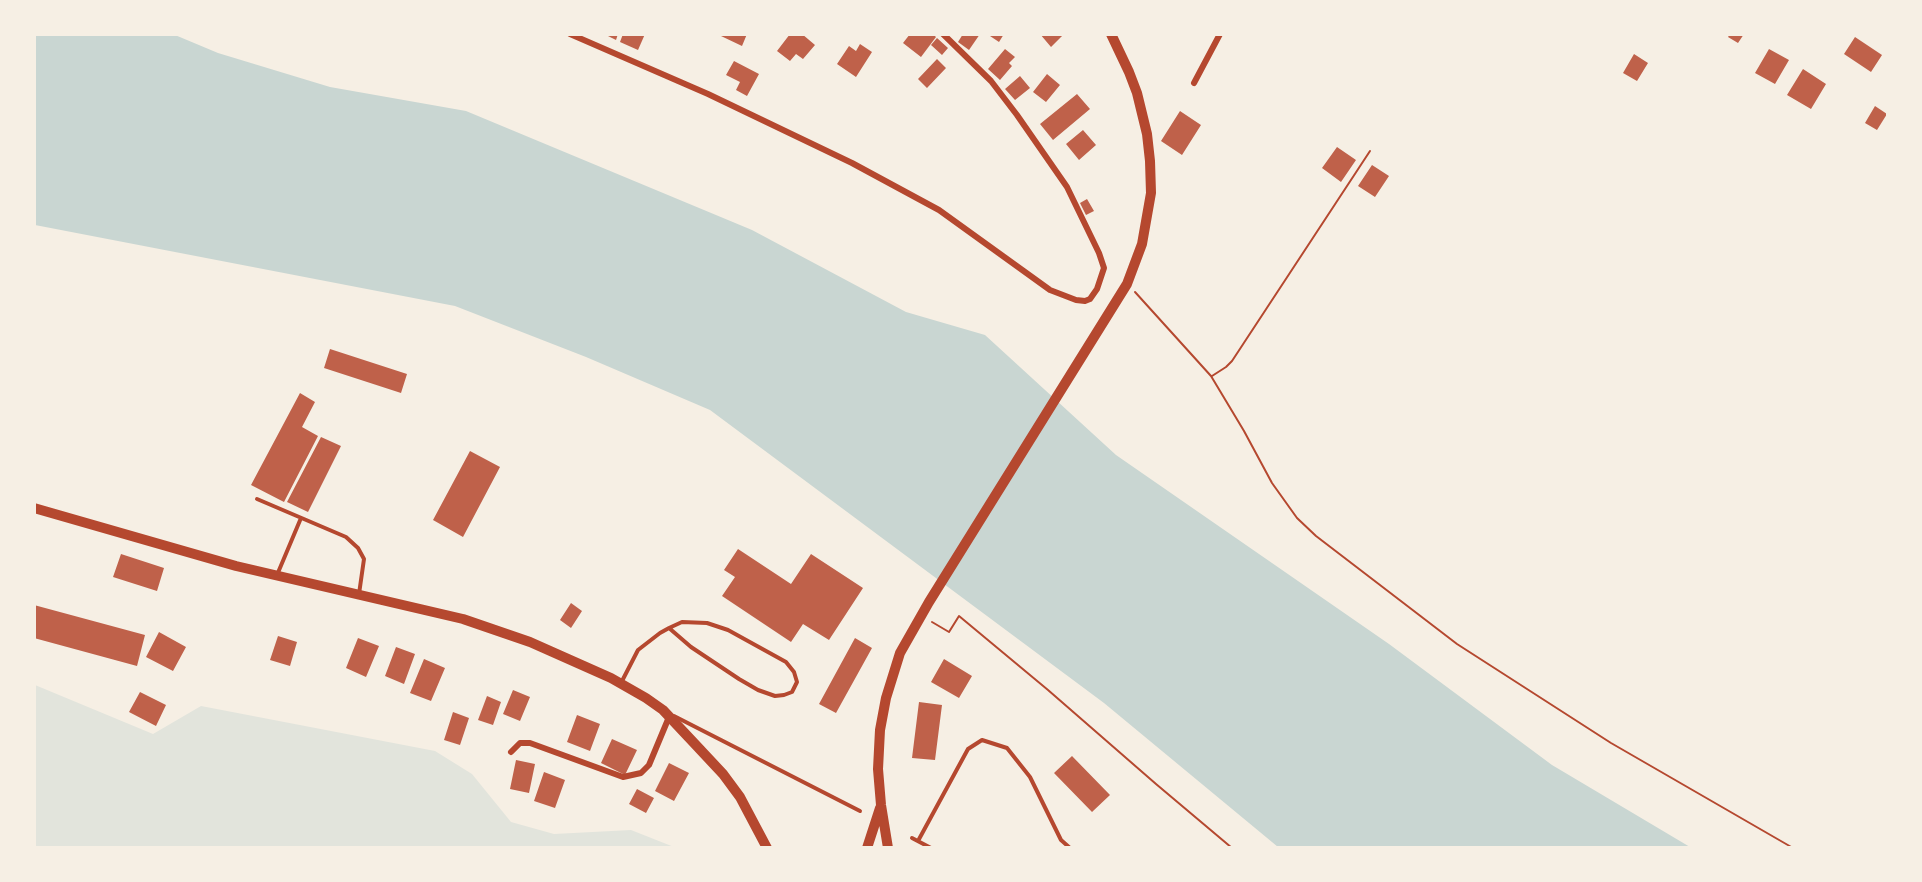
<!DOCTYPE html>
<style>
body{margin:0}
#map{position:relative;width:1922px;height:882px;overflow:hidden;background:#f6efe4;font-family:Barlow,sans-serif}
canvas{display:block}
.frame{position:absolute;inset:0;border:36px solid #f6efe4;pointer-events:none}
</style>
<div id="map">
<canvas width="1922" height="882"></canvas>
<div class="frame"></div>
</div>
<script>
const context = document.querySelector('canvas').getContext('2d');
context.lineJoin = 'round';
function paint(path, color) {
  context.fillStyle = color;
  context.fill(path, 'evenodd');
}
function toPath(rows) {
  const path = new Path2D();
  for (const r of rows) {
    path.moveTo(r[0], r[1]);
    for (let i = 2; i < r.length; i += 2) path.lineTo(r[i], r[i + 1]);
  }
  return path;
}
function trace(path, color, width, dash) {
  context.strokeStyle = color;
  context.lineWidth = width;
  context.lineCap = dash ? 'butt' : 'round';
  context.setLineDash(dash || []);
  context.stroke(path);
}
const green = toPath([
 [35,685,153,734,201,706,435,751,472,774,511,822,554,834,631,830,674,847,35,847]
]);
const water = toPath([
 [34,35,175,35,218,53,330,87,466,111,752,230,906,312,985,335,1116,455,1389,644,1552,765,1690,847,1278,847,1104,703,710,410,586,357,455,306,35,225]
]);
const building = toPath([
 [604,34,618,34,616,40],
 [623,34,645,34,638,50,620,42],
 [722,34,747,34,742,46,721,36],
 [790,34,802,34,815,45,803,59,796,54,790,61,777,51],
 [910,34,933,34,936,37,921,57,903,43],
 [963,34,980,34,969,50,958,42],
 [987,34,1004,34,999,42],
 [1040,34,1064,34,1051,47],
 [1730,34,1744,34,1738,43,1728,37],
 [1855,37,1882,55,1871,72,1844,54],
 [937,38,948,48,942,55,931,45],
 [860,44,872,52,856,77,837,64,849,46,856,51],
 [1005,49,1015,57,1009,63,1012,66,1000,80,988,69],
 [1769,49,1789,60,1775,84,1755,73],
 [1634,54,1648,63,1637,81,1623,73],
 [937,59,946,68,927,88,918,79],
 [734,61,759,74,747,96,736,90,740,82,726,75],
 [1803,69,1826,84,1811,109,1787,95],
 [1047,74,1060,85,1046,102,1033,92],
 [1020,76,1030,88,1015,100,1005,89],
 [1077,94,1090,109,1053,140,1040,124],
 [1875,106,1887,114,1877,130,1865,123],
 [1180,111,1201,125,1182,155,1161,141],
 [1083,130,1096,145,1079,160,1066,144],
 [1337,147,1356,160,1341,182,1322,168],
 [1372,165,1389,176,1375,197,1358,186],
 [1087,199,1094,211,1086,215,1080,203],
 [330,349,407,374,401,393,324,368],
 [300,393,315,402,302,427,318,436,284,502,251,485],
 [321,437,341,446,308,512,287,502],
 [470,451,500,467,463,537,433,520],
 [738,549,791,584,811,554,863,588,829,640,803,624,791,642,722,596,735,577,724,570],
 [121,554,164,568,157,591,113,577],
 [571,603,582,611,571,628,560,620],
 [34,605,145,635,137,666,34,638],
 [159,632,186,647,173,671,146,657],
 [278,636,297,642,290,666,270,660],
 [358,638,379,646,366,677,346,668],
 [855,638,872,648,836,713,819,704],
 [396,647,415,654,404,684,385,676],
 [424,659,445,668,431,701,410,693],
 [944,659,972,676,959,698,931,682],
 [513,690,530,697,520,721,503,714],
 [140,692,166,705,156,726,129,712],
 [487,696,501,702,493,725,478,720],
 [919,702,942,705,935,760,912,758],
 [453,712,469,718,460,745,444,740],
 [577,715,600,724,590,751,567,742],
 [612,739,637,750,625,775,601,763],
 [1072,756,1110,795,1092,812,1054,773],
 [516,760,535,764,529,793,510,789],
 [669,763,689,773,674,801,655,791],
 [544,772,565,780,555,808,534,801],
 [637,789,654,798,646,813,629,804]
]);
const path = toPath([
 [1135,292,1211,376,1244,431,1272,483,1297,518,1316,536,1457,644,1611,743,1793,848],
 [1212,376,1226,367,1232,361,1370,151],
 [932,622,949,632,959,616,1048,690,1156,784,1232,848]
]);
const service = toPath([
 [257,499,346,537,358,548,364,559,359,594],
 [277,575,301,518],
 [621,683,638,650,660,633,669,628,682,622,707,623,728,630,786,662,794,672,797,682,792,692,784,695,775,696,758,690,739,679,691,647,669,628],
 [674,716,860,811],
 [912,838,931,848],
 [918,841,968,749,982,740,1007,748,1030,777,1061,840,1070,848]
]);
const minor = toPath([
 [570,34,708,94,852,163,939,210,1050,290,1076,300,1085,301,1090,299,1097,289,1104,268,1099,253,1067,187,1017,115,991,81,943,34],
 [1194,83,1220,34],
 [511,752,520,743,530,743,623,777,641,773,649,765,669,717]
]);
const secondary = toPath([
 [34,508,236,566,463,619,530,642,611,678,646,698,663,710,694,743,723,774,740,797,767,848],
 [867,848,880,808],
 [888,848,881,805,878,769,880,730,886,698,900,653,929,602,1127,284,1142,244,1151,193,1150,161,1147,134,1137,93,1129,72,1111,34]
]);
paint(green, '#e2e4dc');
paint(water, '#c9d6d2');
paint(building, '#bf614a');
trace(path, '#b5482f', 2);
trace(service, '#b5482f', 4);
trace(minor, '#b5482f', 6);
trace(secondary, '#b5482f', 10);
</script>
